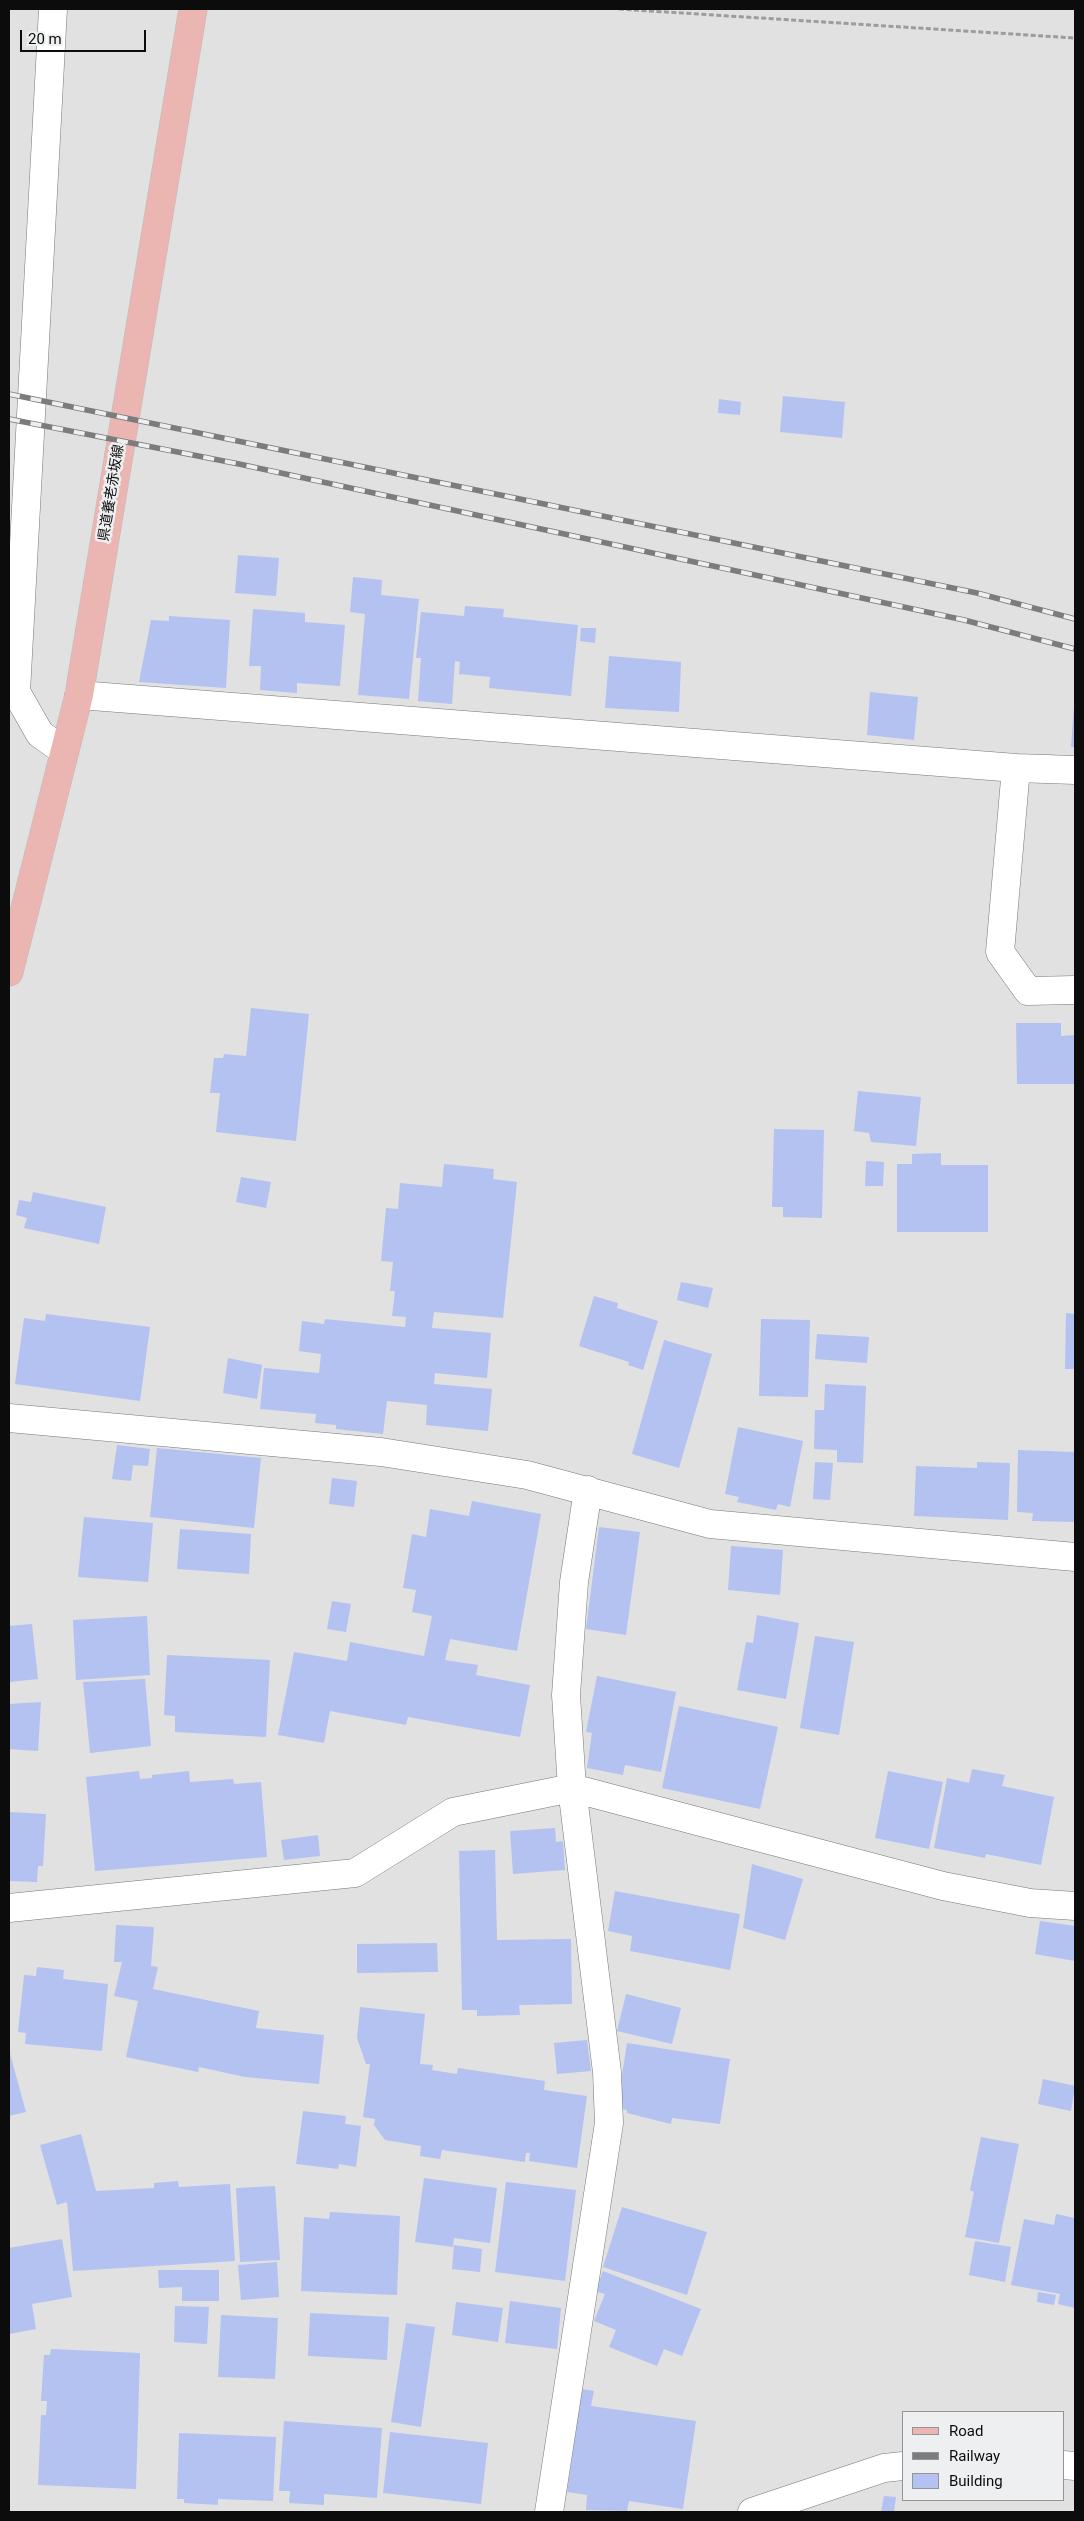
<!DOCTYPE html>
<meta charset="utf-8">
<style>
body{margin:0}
#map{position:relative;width:1084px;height:2521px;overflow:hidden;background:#e1e1e2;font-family:Roboto,sans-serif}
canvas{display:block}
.frame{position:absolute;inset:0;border:10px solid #0c0c0c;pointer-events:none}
.legend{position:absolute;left:902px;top:2411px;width:162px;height:90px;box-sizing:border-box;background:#eeeff0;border:1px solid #949495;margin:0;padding:6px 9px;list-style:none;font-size:15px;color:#0c0c0c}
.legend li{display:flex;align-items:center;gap:10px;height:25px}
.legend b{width:25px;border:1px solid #949495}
.scale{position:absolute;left:20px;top:30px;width:126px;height:22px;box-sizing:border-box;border:2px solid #0c0c0c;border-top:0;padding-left:6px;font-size:15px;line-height:18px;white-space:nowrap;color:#0c0c0c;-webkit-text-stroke:4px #eeeff0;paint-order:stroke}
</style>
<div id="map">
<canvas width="1084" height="2521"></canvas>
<div class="frame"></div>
<ul class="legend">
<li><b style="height:6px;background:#ebb6b2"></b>Road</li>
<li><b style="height:6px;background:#7c7c7c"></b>Railway</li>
<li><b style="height:14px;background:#b3c2f0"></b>Building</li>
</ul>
<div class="scale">20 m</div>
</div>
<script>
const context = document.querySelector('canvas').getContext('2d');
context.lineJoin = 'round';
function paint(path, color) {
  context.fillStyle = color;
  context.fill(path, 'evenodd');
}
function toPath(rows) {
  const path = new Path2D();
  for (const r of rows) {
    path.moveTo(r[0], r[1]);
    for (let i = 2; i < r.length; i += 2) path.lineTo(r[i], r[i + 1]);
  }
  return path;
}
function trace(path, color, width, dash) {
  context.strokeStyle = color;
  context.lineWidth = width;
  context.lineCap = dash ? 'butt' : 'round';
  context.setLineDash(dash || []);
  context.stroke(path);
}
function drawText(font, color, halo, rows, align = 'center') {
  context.font = font + ' Roboto,"Noto Sans JP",sans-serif';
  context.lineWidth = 5;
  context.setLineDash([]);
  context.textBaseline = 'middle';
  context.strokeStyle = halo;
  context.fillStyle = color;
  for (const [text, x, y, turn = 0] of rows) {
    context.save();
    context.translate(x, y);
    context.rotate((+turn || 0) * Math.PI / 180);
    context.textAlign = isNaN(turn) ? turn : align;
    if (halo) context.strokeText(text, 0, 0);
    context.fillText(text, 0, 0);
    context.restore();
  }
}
const building = toPath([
 [783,396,845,402,842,438,780,432],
 [719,399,741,402,740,415,718,413],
 [238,555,279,558,276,596,235,593],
 [353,577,382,580,381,595,419,599,409,699,358,695,365,614,350,612],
 [465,606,504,609,503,617,578,625,571,696,489,688,490,677,459,674,460,662,455,661,452,704,418,701,421,658,416,658,421,612,464,616],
 [253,609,305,613,305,622,345,625,340,686,297,683,297,693,260,690,261,666,249,666],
 [169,616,230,620,226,688,139,682,151,620,169,621],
 [581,628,596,628,595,643,580,641],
 [609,656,681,662,679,712,605,708],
 [870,692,918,697,914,740,867,735],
 [1074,706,1075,706,1075,747,1071,747],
 [251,1008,309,1014,296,1141,216,1132,220,1093,210,1093,214,1058,223,1058,224,1054,246,1056],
 [1016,1023,1061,1023,1061,1036,1075,1035,1075,1084,1017,1084],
 [858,1091,921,1097,916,1146,871,1142,869,1133,854,1131],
 [774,1129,824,1130,822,1218,783,1217,783,1207,772,1207],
 [941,1153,941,1165,988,1165,988,1232,897,1232,897,1164,912,1164,912,1154],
 [866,1161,884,1162,883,1186,865,1186],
 [444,1164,494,1169,493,1179,517,1182,503,1318,434,1312,432,1328,491,1333,487,1378,435,1373,434,1384,492,1389,488,1431,426,1425,427,1405,387,1401,383,1434,336,1429,336,1425,315,1423,316,1414,260,1409,264,1368,319,1373,321,1354,299,1351,302,1321,324,1324,325,1319,405,1327,406,1317,392,1316,395,1291,390,1291,393,1262,381,1261,386,1208,398,1209,400,1183,442,1187],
 [241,1177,271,1182,266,1208,236,1202],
 [33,1192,106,1207,99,1244,24,1228,27,1218,16,1215,19,1200,31,1202],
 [681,1282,713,1288,708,1308,677,1300],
 [594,1296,618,1303,617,1308,658,1321,643,1370,628,1365,629,1362,579,1346],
 [1066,1313,1075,1314,1075,1369,1065,1369],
 [46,1314,150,1327,140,1401,15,1384,24,1318,45,1321],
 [761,1319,810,1320,808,1397,759,1396],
 [817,1334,869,1337,867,1363,815,1359],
 [664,1340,712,1354,679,1468,632,1454],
 [228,1358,262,1365,257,1399,223,1393],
 [825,1384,866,1386,863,1463,837,1462,837,1450,814,1449,815,1410,824,1410],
 [738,1427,803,1441,790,1507,778,1504,776,1510,737,1502,739,1497,725,1494],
 [117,1445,150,1449,148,1466,133,1465,131,1481,112,1479],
 [157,1448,261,1458,254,1528,150,1517],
 [1018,1450,1075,1452,1075,1522,1032,1521,1033,1513,1017,1512],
 [815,1462,833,1463,830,1500,813,1499],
 [977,1462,1010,1463,1008,1520,914,1516,916,1466,977,1468],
 [332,1478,357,1481,354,1507,329,1504],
 [472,1501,541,1514,517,1651,450,1639,445,1660,478,1665,476,1675,530,1685,520,1737,408,1717,406,1725,330,1711,324,1743,278,1735,294,1652,347,1661,350,1642,424,1656,432,1616,412,1612,416,1590,403,1588,412,1534,426,1537,430,1509,469,1516],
 [84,1517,153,1523,148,1582,78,1577],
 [599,1527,640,1532,626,1635,586,1629],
 [180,1529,251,1534,249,1574,177,1569],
 [731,1546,783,1550,780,1595,728,1590],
 [332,1601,351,1604,346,1632,327,1629],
 [757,1615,799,1623,786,1699,737,1690,746,1642,753,1643],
 [147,1616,150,1675,76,1680,73,1620],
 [32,1624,38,1679,9,1682,9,1626],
 [815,1636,854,1642,839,1735,800,1728],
 [167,1655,270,1660,266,1737,175,1732,175,1716,164,1715],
 [597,1676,676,1692,661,1772,625,1765,623,1775,587,1768,592,1733,586,1732],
 [145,1679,151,1746,90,1753,83,1682],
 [41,1702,38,1751,9,1749,9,1704],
 [679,1706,778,1727,760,1809,662,1788],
 [972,1769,1005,1775,1002,1786,1054,1797,1041,1865,986,1854,985,1858,934,1848,947,1778,969,1783],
 [139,1771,140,1779,152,1778,152,1775,189,1771,190,1782,233,1779,234,1784,261,1782,267,1857,95,1871,86,1777],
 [888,1771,943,1782,929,1849,875,1838],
 [9,1812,46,1814,43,1866,38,1866,37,1882,9,1881],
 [555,1828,556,1842,563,1841,565,1870,513,1874,510,1831],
 [318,1835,320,1856,284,1860,281,1840],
 [495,1850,497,1940,571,1939,572,2004,519,2005,520,2015,477,2016,477,2010,462,2010,459,1851],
 [752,1864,803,1879,785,1940,743,1928],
 [615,1891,740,1914,730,1970,630,1951,632,1936,608,1931],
 [1040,1921,1075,1926,1075,1961,1035,1954],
 [116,1925,154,1927,151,1966,158,1967,153,1989,259,2011,256,2028,324,2035,319,2084,245,2077,199,2067,198,2072,126,2057,138,2001,114,1996,122,1962,114,1962],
 [437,1943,438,1972,357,1973,357,1944],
 [37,1967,64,1970,63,1979,108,1984,102,2051,25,2044,26,2033,18,2032,24,1975,36,1976],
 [626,1994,681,2008,672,2044,617,2031],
 [360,2007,425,2014,420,2064,433,2065,432,2070,457,2074,458,2068,545,2081,544,2090,587,2096,577,2168,529,2161,530,2153,526,2153,525,2162,442,2150,440,2159,420,2156,421,2146,385,2140,374,2125,375,2119,363,2117,370,2064,366,2064,357,2038],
 [587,2040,591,2071,557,2074,554,2043],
 [627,2043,730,2059,720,2124,672,2118,671,2124,627,2113,627,2110,617,2108],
 [9,2050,26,2112,9,2116],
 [1043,2079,1075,2086,1071,2111,1038,2104],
 [303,2111,346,2116,345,2124,361,2126,356,2167,339,2164,338,2169,296,2164],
 [81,2134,96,2191,154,2188,154,2183,178,2181,179,2187,230,2184,235,2261,73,2271,67,2202,57,2205,40,2145],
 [981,2137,1019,2144,999,2243,965,2237,974,2192,970,2190],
 [424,2178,497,2188,490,2243,454,2238,453,2247,415,2242],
 [506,2182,576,2190,565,2281,495,2272],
 [275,2186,280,2260,240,2262,236,2188],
 [622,2207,707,2232,687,2295,603,2267],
 [330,2212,400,2216,397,2295,301,2291,304,2217,329,2219],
 [1056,2214,1075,2218,1075,2308,1058,2304,1060,2294,1011,2285,1024,2219,1054,2225],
 [62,2239,72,2297,32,2304,36,2329,9,2334,9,2248],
 [975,2241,1011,2247,1005,2282,969,2275],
 [454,2245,482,2249,480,2272,452,2269],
 [277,2262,279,2297,241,2300,238,2265],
 [158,2270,219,2270,219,2301,182,2301,182,2287,159,2288],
 [603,2271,701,2309,682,2356,664,2349,657,2366,609,2347,616,2330,594,2321,605,2294,595,2291],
 [1038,2292,1056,2295,1054,2305,1037,2302],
 [510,2301,561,2308,557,2349,505,2343],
 [456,2302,503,2308,498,2342,452,2335],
 [175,2306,209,2307,207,2344,174,2342],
 [310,2313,389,2317,387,2360,308,2356],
 [221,2315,278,2318,275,2379,218,2377],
 [406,2323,435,2327,421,2427,391,2422],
 [51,2349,140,2353,136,2489,38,2485,41,2415,46,2415,47,2401,41,2401,44,2355,50,2355],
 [582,2389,594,2391,591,2406,696,2421,683,2509,629,2501,627,2511,586,2510,587,2495,567,2492],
 [284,2421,382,2428,377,2498,324,2494,324,2505,289,2503,290,2491,279,2491],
 [390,2432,488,2443,481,2504,383,2493],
 [179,2433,276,2437,273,2501,218,2499,218,2505,184,2503,184,2499,177,2499],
 [884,2496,896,2497,894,2512,881,2512]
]);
const path = toPath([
 [619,9,1075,38]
]);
const minor = toPath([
 [53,9,16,692,40,734,64,751],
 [79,695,1016,768,1075,770],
 [1016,768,1000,952,1028,991,1075,990],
 [9,1418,381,1452,527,1475,710,1524,1075,1557],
 [9,1908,355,1873,453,1812,572,1788,943,1886,1030,1903,1075,1906],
 [1063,2465,1075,2466],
 [549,2512,609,2123,607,2072,572,1788,566,1695,574,1582,588,1490],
 [752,2512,884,2468,903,2466]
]);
const major = toPath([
 [9,972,79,695,193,9]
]);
const rail = toPath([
 [9,394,977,593,1075,619],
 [9,419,239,464,964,620,1075,649]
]);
const streetNames = [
 ["県道養老赤坂線",112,493,-81]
];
paint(building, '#b3c2f0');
trace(minor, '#767777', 29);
trace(major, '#bbb', 29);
trace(path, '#9c9c9c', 3, [5, 2.5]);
trace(minor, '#fff', 28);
trace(major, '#ebb6b2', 28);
trace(rail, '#7c7c7c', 5.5);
trace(rail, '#eeeff0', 4, [11]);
drawText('14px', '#0c0c0c', '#eeeff0', streetNames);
</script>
